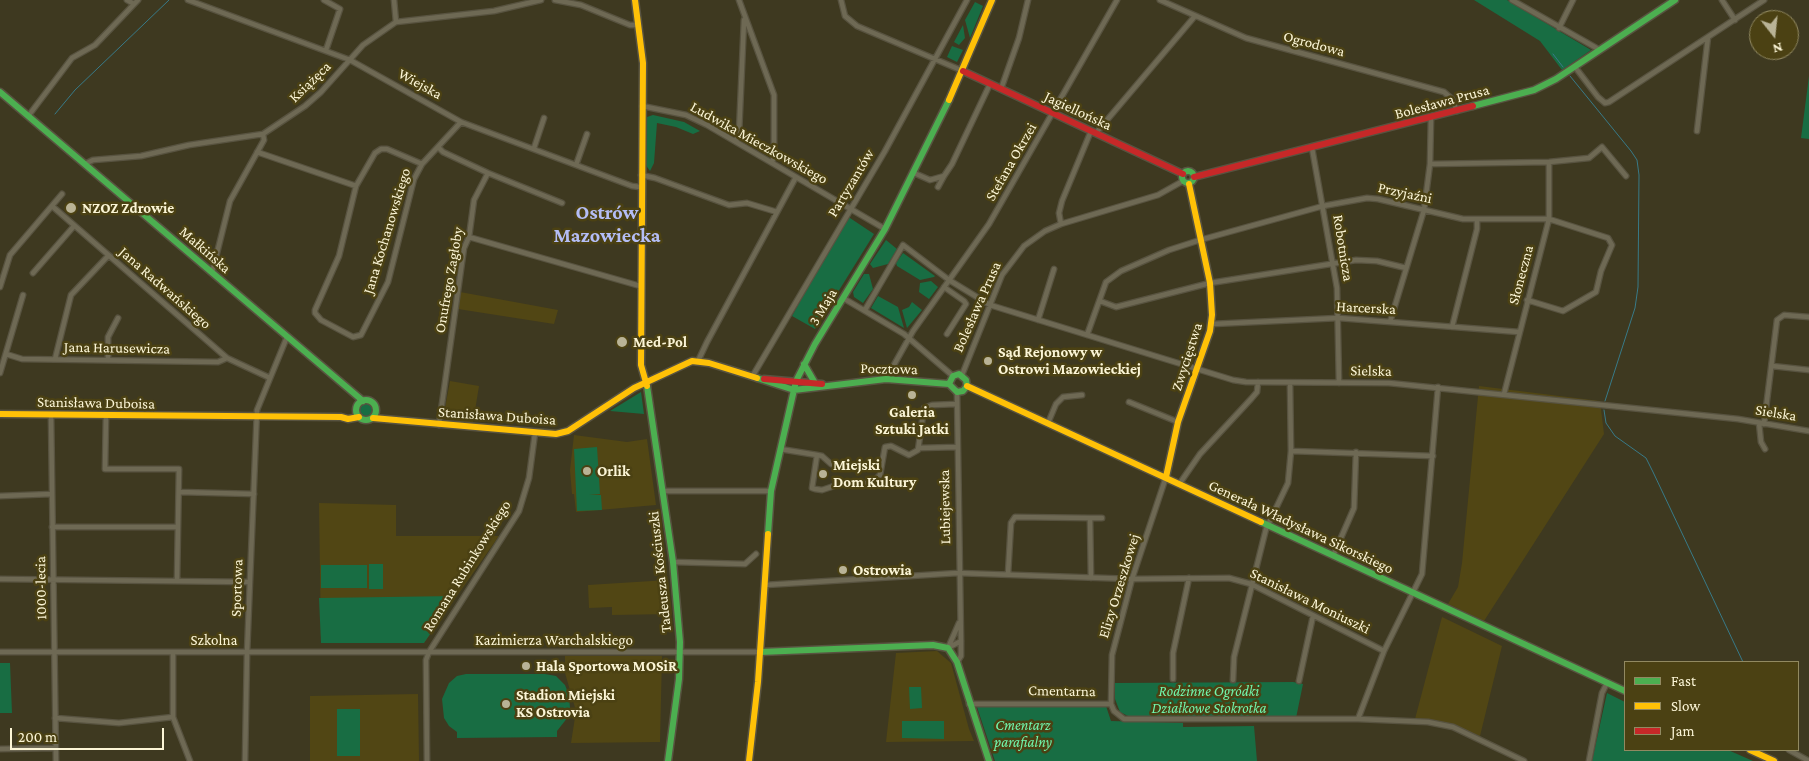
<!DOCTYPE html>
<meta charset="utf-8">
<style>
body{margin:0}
#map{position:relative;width:1809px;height:761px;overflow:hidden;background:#3e3920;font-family:"Crimson Pro",serif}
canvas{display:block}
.legend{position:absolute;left:1624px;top:661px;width:175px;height:90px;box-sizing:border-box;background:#4b4113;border:1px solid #918961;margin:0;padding:6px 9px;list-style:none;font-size:15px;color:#fbf5d6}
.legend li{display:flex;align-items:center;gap:10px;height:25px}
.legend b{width:25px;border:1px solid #918961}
.north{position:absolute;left:1749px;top:10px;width:50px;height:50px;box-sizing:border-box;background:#4b4113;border:1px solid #918961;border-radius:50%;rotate:164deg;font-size:14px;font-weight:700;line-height:20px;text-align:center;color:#fbf5d6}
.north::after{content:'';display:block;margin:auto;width:18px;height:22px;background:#b9b396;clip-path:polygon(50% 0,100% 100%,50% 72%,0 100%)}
.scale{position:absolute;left:10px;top:728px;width:154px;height:22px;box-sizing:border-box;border:2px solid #fbf5d6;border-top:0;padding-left:6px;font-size:15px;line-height:18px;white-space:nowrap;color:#fbf5d6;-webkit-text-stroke:4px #4b4113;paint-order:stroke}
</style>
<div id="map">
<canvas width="1809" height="761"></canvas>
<ul class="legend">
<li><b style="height:6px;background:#4caf50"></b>Fast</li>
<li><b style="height:6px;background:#ffc107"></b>Slow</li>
<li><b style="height:6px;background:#c62828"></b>Jam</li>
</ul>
<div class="north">N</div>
<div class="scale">200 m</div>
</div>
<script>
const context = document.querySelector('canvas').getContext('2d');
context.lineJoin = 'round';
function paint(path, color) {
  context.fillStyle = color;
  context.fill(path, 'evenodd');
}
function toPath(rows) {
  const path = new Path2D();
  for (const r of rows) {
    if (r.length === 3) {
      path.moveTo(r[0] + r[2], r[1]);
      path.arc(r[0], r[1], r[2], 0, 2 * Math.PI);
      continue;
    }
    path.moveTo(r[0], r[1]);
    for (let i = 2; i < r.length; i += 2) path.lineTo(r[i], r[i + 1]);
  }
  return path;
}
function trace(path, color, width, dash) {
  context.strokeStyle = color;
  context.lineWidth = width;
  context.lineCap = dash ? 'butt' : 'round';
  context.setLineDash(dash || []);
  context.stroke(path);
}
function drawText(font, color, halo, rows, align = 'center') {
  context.font = font + ' "Crimson Pro",serif';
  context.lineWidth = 5;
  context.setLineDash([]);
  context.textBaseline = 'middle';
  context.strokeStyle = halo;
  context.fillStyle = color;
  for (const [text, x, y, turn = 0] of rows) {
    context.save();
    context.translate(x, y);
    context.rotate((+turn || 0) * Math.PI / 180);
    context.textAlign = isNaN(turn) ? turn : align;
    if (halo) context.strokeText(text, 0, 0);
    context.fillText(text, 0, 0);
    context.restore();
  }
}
const built = toPath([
 [460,292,558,310,554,324,458,309],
 [450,381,479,386,473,423,443,419],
 [1479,386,1600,401,1604,434,1484,621,1448,604,1458,587,1462,563],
 [574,435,627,442,647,439,656,505,576,512,574,494,572,494,570,470],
 [319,503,396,505,396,536,499,536,424,643,321,643],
 [668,580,672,614,612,615,612,607,589,608,588,585],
 [1442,617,1502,646,1480,736,1446,723,1415,719],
 [937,651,951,663,969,729,974,741,886,742,896,653],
 [565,656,662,656,660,742,571,743,576,711,565,673],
 [418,694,419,761,310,761,310,696]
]);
const green = toPath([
 [1474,0,1507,0,1591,50,1562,70,1540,41],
 [975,2,983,6,970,38,965,20],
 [963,25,965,38,959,45,954,42],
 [952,46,963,50,957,62,947,57],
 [1809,76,1809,139,1801,138],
 [653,115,684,122,700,131,693,134,676,127,657,123,654,163,650,171,645,164,647,117],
 [847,216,874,234,815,329,792,316],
 [886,240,897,249,888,264,873,268,870,264],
 [903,253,935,276,934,277,920,280,897,266,896,263],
 [864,274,869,274,873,289,863,303,854,297,853,292],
 [931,281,938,287,929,299,919,292,920,283],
 [878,296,898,307,904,328,871,308],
 [912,302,922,310,907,328,902,310,909,307],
 [641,392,644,414,610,411],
 [366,410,7],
 [597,447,600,494,589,495,601,495,602,510,577,511,574,449],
 [369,564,383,564,383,589,369,589],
 [321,565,367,565,367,588,321,588],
 [456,596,424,643,321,643,319,598],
 [0,663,10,663,12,713,0,713],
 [466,674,545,674,556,676,565,685,569,695,570,708,568,717,557,731,557,737,457,738,457,732,449,726,444,718,442,699,449,683,457,676],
 [1293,682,1303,684,1296,718,1128,716,1120,712,1115,699,1115,683],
 [909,687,921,687,922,708,910,709],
 [1607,693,1625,702,1625,750,1728,750,1753,761,1592,761],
 [980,706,1106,706,1111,721,1183,723,1183,727,1254,726,1257,761,995,761,977,707],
 [337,709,360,709,360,756,337,756],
 [902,721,944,721,944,739,902,738]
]);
const stream = toPath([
 [1553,54,1563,67],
 [1570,76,1631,151,1637,160,1639,175,1638,287,1635,308,1605,401],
 [55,114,75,90,169,0],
 [1604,410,1606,423,1615,436,1646,458,1653,472,1743,662]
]);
const street = toPath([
 [127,0,134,4],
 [188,0,350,60,461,122,632,186,640,187],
 [324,0,340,9,326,50],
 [394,0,396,22],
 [555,0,581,5,630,25,636,25],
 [739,0,774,95,774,157,772,162],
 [841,0,845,16,857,26,963,71],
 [1160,0,1246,38,1444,92,1452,99,1457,111],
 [1512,0,1600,50],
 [1722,0,1735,20],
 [1559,28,1573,0],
 [1575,67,1598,97,1605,103,1609,102,1764,0],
 [1001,89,1019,38,1028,0],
 [642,106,686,115,707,125,885,229],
 [29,115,72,58,95,45,138,0],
 [1697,131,1708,37],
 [1096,133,1195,16],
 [736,141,739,133,744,20],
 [439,148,443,152,488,173,562,203],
 [534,148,544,118],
 [1312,148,1337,288,1339,383],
 [257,152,356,186],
 [85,164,93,160,141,156,189,145,263,134,305,106,321,92,363,45,396,22,494,11,541,0],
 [422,164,387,149,381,149,375,153,356,186,339,256,315,310,315,313,321,320,353,337,361,335,388,282,414,179,422,164,461,122],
 [1430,164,1549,162,1589,158,1602,147,1626,176],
 [576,165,587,134],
 [914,173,930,180,944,176,952,164,990,84],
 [641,175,655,178,729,205,747,203,777,212],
 [938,187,944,176],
 [52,206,227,358,270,378],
 [1061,224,1059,213,1062,201,1091,131],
 [469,237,640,286],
 [33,273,74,226],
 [212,273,230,201,264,140,263,134],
 [0,287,10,255,62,194],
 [944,287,964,301,966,304,947,334],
 [843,298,904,334,953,376],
 [1100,301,1116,307,1210,283,1356,260,1377,261,1406,268],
 [865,310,903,245,949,280,990,305,1233,380,1246,382,1389,383,1738,419,1809,431],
 [1038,320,1054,269],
 [1390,322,1424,210,1430,164,1431,118],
 [1212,324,1339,318,1519,332],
 [1452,327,1477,229,1477,219],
 [1087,335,1106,282,1121,271,1169,250,1200,240,1323,206,1367,198,1378,199,1463,219,1549,219,1608,238,1612,245,1601,271,1596,292,1563,311,1527,300],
 [6,354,22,359,218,362,227,358],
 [55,359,71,295,108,256],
 [108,360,108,337,118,318],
 [698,361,707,342,796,177],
 [1772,366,1809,370],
 [0,373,23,295],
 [962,375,1002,275,1024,246,1045,231,1061,224,1158,195,1183,181],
 [752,377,885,151,967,0],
 [886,379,913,331,989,224,1117,0],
 [957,392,961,641,961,656,957,662],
 [1504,394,1549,219,1549,162],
 [1129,402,1178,422],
 [51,414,56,761],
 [106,415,105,469,179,469,177,581],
 [1048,423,1056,404,1063,397,1082,395],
 [1759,423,1761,442,1765,449],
 [1764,424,1777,320,1784,315,1809,317],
 [439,425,464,248,469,237,474,200,488,173],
 [919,448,957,447],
 [780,449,817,455,812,488,815,489,822,490,840,484,872,483,880,475,885,447,891,446,909,455,918,450,924,408,932,405,956,404],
 [1291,451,1433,456],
 [817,455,822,456,831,464],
 [1180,483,1200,454,1251,399,1257,392,1258,382],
 [663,491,771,491],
 [179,492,254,494],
 [0,496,52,494],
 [1090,518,1102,518],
 [52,527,178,527],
 [1333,556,1354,508,1356,452],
 [673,562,745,564,756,554],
 [1008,574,1011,523,1015,517,1090,518,1091,578],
 [0,579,249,582],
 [765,585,958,573,1132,579,1229,578,1251,584,1384,651],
 [948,648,959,623],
 [948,648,961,641],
 [0,652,760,652],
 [173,653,173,717,190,761],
 [1173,679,1173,653,1189,578],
 [1233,680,1234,657,1266,529,1288,483,1291,451,1290,383],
 [1299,681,1313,616],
 [969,704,1111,704,1114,711,1124,719,1358,719,1428,722,1453,727,1524,761],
 [1111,704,1112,655,1132,579,1166,477],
 [55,718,119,723,173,717],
 [1358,719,1384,651,1422,574,1438,387],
 [0,749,56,748],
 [1789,750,1809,761],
 [245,761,247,653,257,410,287,337],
 [427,761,426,660,429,652,519,511,529,478,535,433],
 [1589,761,1602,693,1607,683]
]);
const fast = toPath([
 [0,92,363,401],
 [1473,106,1534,90,1556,79,1675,0],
 [1188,177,6],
 [804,364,815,383],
 [757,378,794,390,886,379,949,384],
 [949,384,953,376,959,374,966,380,967,386],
 [949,384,957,392,963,391,967,386],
 [647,386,673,562,680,642,679,679,668,761],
 [366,410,10],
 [1261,522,1625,691],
 [768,534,771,491,796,381,815,344,885,229,949,100],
 [760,652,933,645,948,648,957,662,989,761]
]);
const slow = toPath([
 [635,0,643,63,641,365,647,386],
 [949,100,992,0],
 [967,386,1261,522],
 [0,414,341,417,348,419,359,417],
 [373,418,556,434,568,431,634,388,692,361,709,363,757,378],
 [1166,477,1178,422,1210,331,1212,315,1210,283,1189,184],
 [1750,750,1774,761],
 [749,761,758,682,768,534]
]);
const jam = toPath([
 [963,71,1183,174],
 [1194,177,1473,106],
 [764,379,822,384]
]);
const markers = [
 [71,208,6,"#b9b396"],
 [622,342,6,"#b9b396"],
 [988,361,5,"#b9b396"],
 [912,395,5,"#b9b396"],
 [587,471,5,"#b9b396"],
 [823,474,5,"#b9b396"],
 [843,570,5,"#b9b396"],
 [526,666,5,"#b9b396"],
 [506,704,5,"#b9b396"]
];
const streetNames = [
 ["Ogrodowa",1314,44,15],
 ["Książęca",310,82,-44],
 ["Wiejska",420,84,29],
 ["Bolesława Prusa",1442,102,-15],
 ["Jagiellońska",1078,111,25],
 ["Ludwika Mieczkowskiego",759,143,29],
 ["Stefana Okrzei",1011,162,-60],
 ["Partyzantów",851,183,-59],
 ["Przyjaźni",1405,193,12],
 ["Jana Kochanowskiego",387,231,-73],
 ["Robotnicza",1343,248,81],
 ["Małkińska",205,250,41],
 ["Słoneczna",1521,275,-75],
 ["Onufrego Zagłoby",449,280,-80],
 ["Jana Radwańskiego",165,288,41],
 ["3 Maja",823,307,-59],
 ["Bolesława Prusa",977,307,-66],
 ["Harcerska",1366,308,3],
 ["Jana Harusewicza",117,348,1],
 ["Zwycięstwa",1187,357,-72],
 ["Pocztowa",889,369,1],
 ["Sielska",1371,371,1],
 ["Stanisława Duboisa",96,403,1],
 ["Sielska",1776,413,9],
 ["Stanisława Duboisa",497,416,4],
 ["Lubiejewska",945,507,-91],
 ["Generała Władysława Sikorskiego",1301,527,25],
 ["Romana Rubinkowskiego",467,566,-58],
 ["Tadeusza Kościuszki",660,572,-96],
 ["Elizy Orzeszkowej",1119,586,-73],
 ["1000-lecia",41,588,-91],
 ["Sportowa",237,588,-88],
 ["Stanisława Moniuszki",1310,601,26],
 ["Szkolna",214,640],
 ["Kazimierza Warchalskiego",554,640],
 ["Cmentarna",1062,691,1]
];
const poiNames = [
 ["NZOZ Zdrowie",82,208],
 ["Med-Pol",633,342],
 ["Sąd Rejonowy w",998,352],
 ["Ostrowi Mazowieckiej",998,369],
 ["Galeria",912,412,"center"],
 ["Sztuki Jatki",912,429,"center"],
 ["Miejski",833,465],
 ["Dom Kultury",833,482],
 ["Orlik",597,471],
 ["Ostrowia",853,570],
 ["Hala Sportowa MOSiR",536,666],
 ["Stadion Miejski",516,695],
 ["KS Ostrovia",516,712]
];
const parkNames = [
 ["Rodzinne Ogródki",1209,691],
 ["Działkowe Stokrotka",1209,708],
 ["Cmentarz",1023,725],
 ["parafialny",1023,742]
];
const districtNames = [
 ["Ostrów",607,213],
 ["Mazowiecka",607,236]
];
paint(built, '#514614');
paint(green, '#186d43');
trace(stream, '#387a88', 1);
trace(street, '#585340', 7);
trace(fast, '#585340', 9);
trace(slow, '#585340', 9);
trace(jam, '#585340', 9);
trace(street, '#6e6954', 4.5);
trace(fast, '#4caf50', 6);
trace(slow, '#ffc107', 6);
trace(jam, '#c62828', 6);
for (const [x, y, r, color] of markers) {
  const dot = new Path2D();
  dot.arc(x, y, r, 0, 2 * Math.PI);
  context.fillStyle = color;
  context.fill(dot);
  trace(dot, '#4b4113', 2);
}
drawText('15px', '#fbf5d6', '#4b4113', streetNames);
drawText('bold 15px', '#fbf5d6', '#4b4113', poiNames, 'left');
drawText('italic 15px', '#70f6ad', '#4b4113', parkNames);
drawText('bold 20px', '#b4bdf5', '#4b4113', districtNames);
</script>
